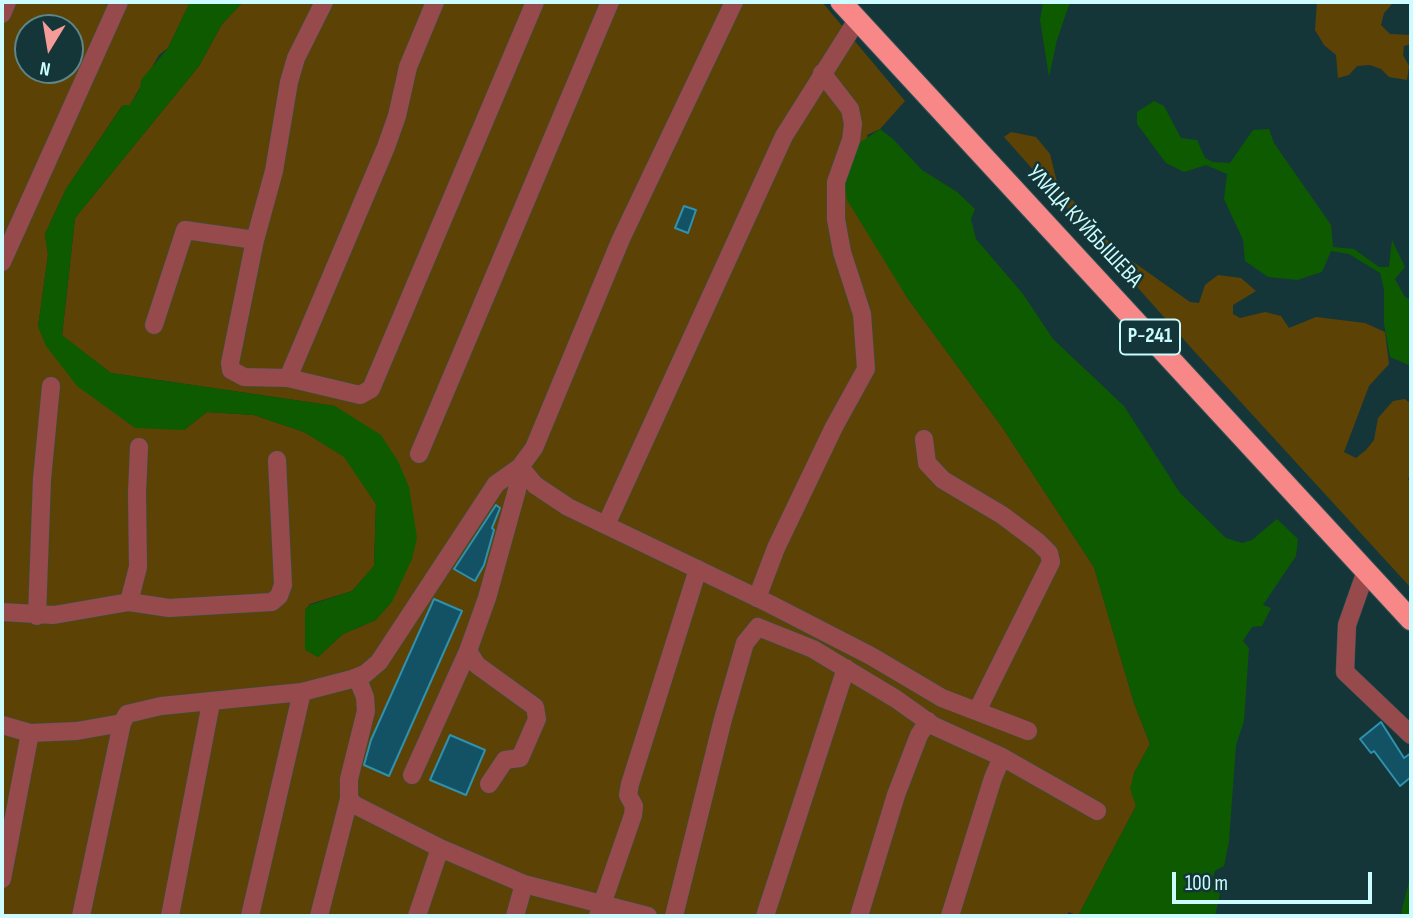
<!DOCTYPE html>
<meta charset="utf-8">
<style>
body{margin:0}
#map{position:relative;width:1413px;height:918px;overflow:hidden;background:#143638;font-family:"Sofia Sans Condensed",sans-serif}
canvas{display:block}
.frame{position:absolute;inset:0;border:4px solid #ccfcff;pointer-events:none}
.north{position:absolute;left:14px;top:14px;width:70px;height:70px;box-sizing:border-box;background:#143638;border:2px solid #5e8588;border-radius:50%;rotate:191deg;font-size:19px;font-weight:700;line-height:28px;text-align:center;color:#ccfcff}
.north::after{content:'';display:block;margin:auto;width:24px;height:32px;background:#f59b99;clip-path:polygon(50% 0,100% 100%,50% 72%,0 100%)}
.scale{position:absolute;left:1172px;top:872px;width:200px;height:32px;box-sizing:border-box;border:4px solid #ccfcff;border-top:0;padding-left:9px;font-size:21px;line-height:24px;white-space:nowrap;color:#ccfcff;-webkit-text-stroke:5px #143638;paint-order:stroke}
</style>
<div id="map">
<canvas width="1413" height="918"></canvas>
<div class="frame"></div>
<div class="north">N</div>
<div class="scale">100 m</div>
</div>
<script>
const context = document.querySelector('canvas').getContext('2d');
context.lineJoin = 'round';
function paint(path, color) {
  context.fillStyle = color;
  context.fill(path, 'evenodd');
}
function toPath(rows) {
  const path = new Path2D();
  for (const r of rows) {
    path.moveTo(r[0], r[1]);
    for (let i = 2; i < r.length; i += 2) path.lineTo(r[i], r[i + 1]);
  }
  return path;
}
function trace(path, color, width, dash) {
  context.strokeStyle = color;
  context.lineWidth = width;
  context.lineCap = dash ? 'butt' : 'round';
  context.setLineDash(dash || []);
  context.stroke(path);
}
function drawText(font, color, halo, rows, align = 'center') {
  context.font = font + ' "Sofia Sans Condensed",sans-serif';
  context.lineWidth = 5;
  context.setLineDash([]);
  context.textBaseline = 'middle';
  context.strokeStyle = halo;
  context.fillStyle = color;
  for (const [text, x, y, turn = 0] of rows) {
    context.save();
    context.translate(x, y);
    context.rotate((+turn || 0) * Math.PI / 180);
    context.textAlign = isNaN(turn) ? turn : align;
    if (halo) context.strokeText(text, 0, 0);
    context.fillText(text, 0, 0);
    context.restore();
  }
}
const green = toPath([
 [2,2,190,2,168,48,159,55,130,105,122,106,66,189,45,234,48,255,38,327,184,430,207,412,254,415,304,432,344,456,376,504,374,566,352,591,310,604,305,610,305,649,318,657,343,634,376,620,412,559,335,406,111,373,62,336,75,218,199,66,222,24,243,2,822,2,905,101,880,129,867,135,906,296,1002,427,1094,567,1134,703,1150,744,1134,773,1136,806,1078,916,1069,912,1066,916,2,916],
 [28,28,70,28,70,70,28,70],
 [1317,2,1394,2,1384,13,1381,25,1390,34,1411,35,1411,44,1404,46,1403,55,1409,66,1407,80,1389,77,1381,69,1370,65,1357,66,1349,75,1338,78,1336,55,1324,45,1315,30],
 [1011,132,1036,137,1050,154,1057,182,1115,249,1190,302,1199,303,1205,285,1218,275,1241,278,1256,291,1233,305,1233,314,1240,318,1265,312,1281,316,1289,328,1316,317,1365,323,1385,332,1389,364,1369,386,1344,452,1356,458,1366,450,1374,440,1378,418,1393,401,1405,399,1411,404,1411,472,1408,479,1411,485,1411,588,1194,351,1004,137]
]);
const water = toPath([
 [190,2,243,2,222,24,199,66,75,218,62,335,111,373,335,406,381,435,398,461,409,487,417,538,412,559,392,602,376,620,343,634,318,657,305,650,305,610,310,605,352,591,374,566,376,504,344,457,304,432,254,415,207,412,184,430,135,428,77,386,46,346,38,327,48,255,45,234,66,189,123,105,130,105,140,89,141,80,168,48],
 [1043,2,1070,2,1057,40,1049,77,1040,20],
 [1154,101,1164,106,1181,138,1197,140,1205,158,1213,162,1230,163,1253,130,1269,129,1274,143,1331,225,1333,247,1354,249,1379,267,1389,267,1392,240,1405,267,1395,279,1405,297,1411,300,1411,366,1390,357,1384,324,1384,289,1380,273,1349,254,1331,251,1322,272,1297,280,1268,277,1245,261,1243,240,1224,199,1227,174,1206,165,1184,172,1166,163,1137,124,1137,112],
 [880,129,892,138,922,170,957,192,975,209,971,219,976,239,1023,294,1053,339,1124,406,1180,493,1226,538,1242,543,1252,540,1277,519,1298,539,1296,556,1263,605,1271,608,1262,626,1252,627,1243,641,1249,648,1244,721,1236,745,1229,841,1224,866,1215,871,1211,883,1220,894,1215,916,1078,916,1136,806,1130,789,1134,773,1150,744,1134,703,1094,567,1002,427,906,296,847,200,845,183,855,146],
 [1411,874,1411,916,1402,916,1402,909]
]);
const building = toPath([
 [684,206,696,210,688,233,675,228,684,206],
 [496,505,500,508,492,528,494,530,484,565,475,581,454,569,496,505],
 [434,599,462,611,389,776,364,765,371,740,434,599],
 [1381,722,1404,758,1411,753,1411,777,1400,786,1374,751,1371,753,1360,739,1381,722],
 [450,735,485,750,466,795,430,780,450,735]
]);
const minor = toPath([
 [324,2,296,58,289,82,274,171,255,240,230,363,231,370,244,377,288,378,360,395,371,389,535,2],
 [2,14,7,2],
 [2,262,119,2],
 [154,325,185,230,255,240],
 [288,378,386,147,397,116,408,67,435,2],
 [924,439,927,463,943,480,1002,515,1038,542,1049,553,1051,562,977,711],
 [419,454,610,2],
 [520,467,535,485,568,507,770,604,871,656,942,698,1028,731],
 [606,525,784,136,857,20],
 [1366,571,1347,625,1345,672,1411,735],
 [757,598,776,548,834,427,866,369,862,314,842,252,836,219,836,182,851,140,853,124,850,109,822,73],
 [129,602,138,567,137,493,139,447],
 [2,612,54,615,129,602,169,608,272,602,279,596,283,585,277,460],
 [37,616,42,479,51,386],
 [468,651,477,665,535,707,537,719,520,758,505,760,489,784],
 [357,677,365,697,366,711,349,779,349,799,355,805,440,848,524,884,648,916],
 [2,725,30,733,77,731,122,723,127,714,161,706,302,692,352,679,365,674,379,662,496,484,520,467,534,448,621,239,734,2],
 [412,775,468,651,487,598,517,490,520,467],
 [2,879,30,733],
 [81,916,122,723],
 [170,916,211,703],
 [250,916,302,692],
 [319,916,349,799],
 [417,916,440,848],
 [515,916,524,884],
 [598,916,633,815,634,806,628,795,630,784,698,569],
 [674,916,723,719,745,643,758,627,813,649,896,699,934,726,1002,757,1097,811],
 [765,916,846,668],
 [859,916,896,795,919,735,928,721],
 [950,916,993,778,1002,757]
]);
const highway = toPath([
 [841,2,1411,620]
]);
const shields = [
 [1150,337,60]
];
const shieldNames = [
 ["Р-241",1150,337]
];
const streetNames = [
 ["УЛИЦА КУЙБЫШЕВА",1084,227,47]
];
paint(green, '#5d4206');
paint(water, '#0e5a00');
paint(building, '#135264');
trace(building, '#2f91ae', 2);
trace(minor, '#2e5254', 19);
trace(highway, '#2e5254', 23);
trace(minor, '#974a4b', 18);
trace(highway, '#f88787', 21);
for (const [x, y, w] of shields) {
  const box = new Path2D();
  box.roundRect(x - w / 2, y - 17.5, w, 35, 5);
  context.fillStyle = '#143638';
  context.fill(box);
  trace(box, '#ccfcff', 2);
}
drawText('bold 21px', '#ccfcff', null, shieldNames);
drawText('23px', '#ccfcff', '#143638', streetNames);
</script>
